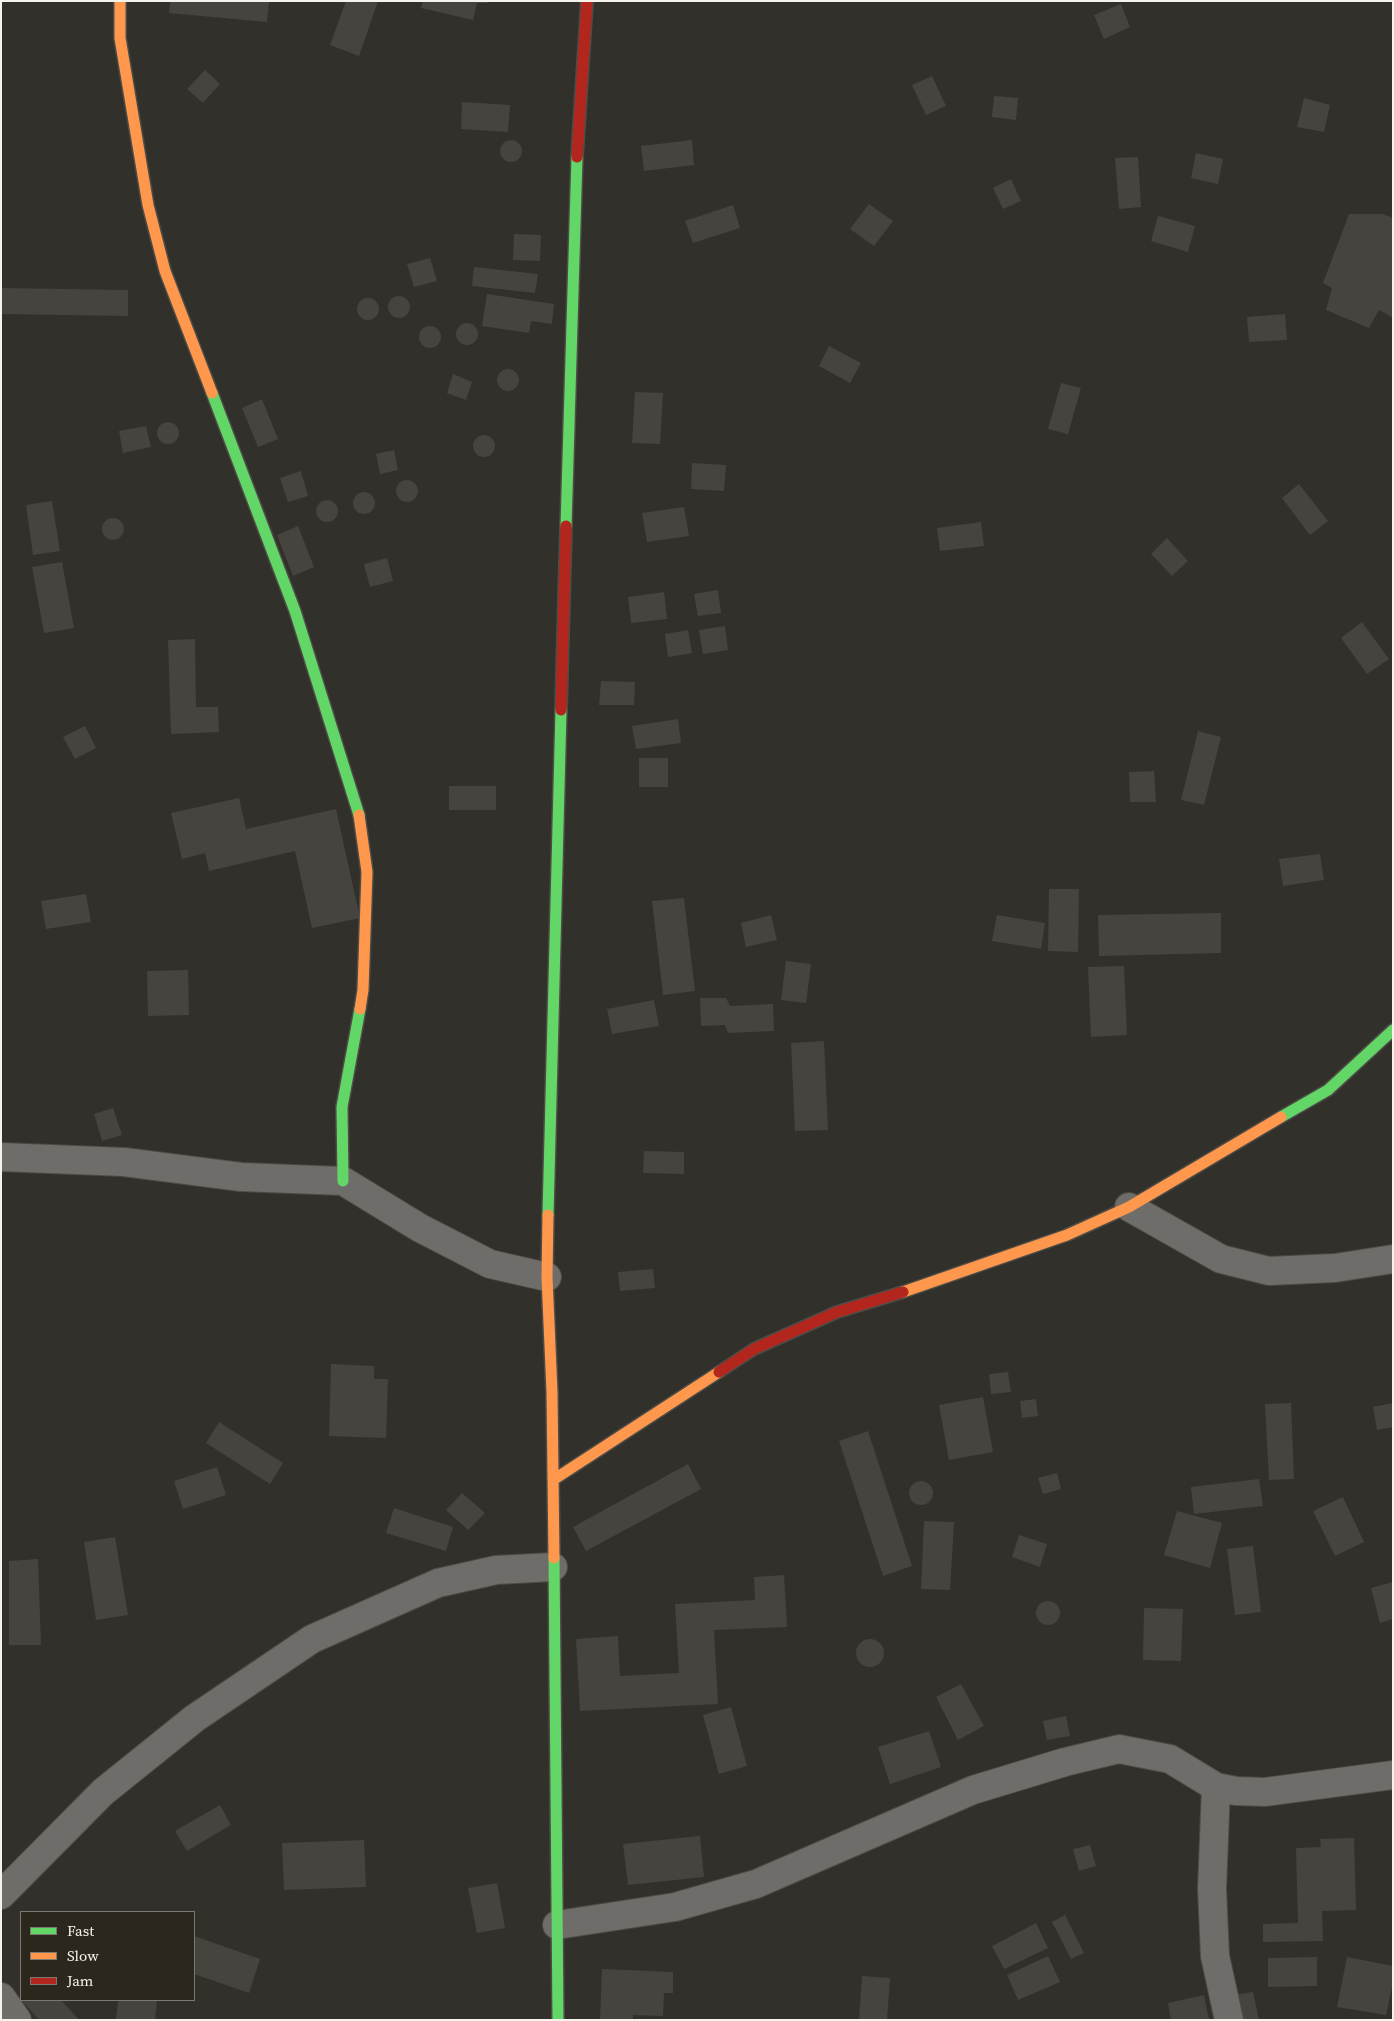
<!DOCTYPE html>
<style>
body{margin:0}
#map{position:relative;width:1394px;height:2021px;overflow:hidden;background:#32302a;font-family:"Source Serif 4",serif}
canvas{display:block}
.frame{position:absolute;inset:0;border:2px solid #f6f2ec;pointer-events:none}
.legend{position:absolute;left:20px;top:1911px;width:175px;height:90px;box-sizing:border-box;background:#2c271d;border:1px solid #7d7870;margin:0;padding:6px 9px;list-style:none;font-size:15px;color:#f6f2ec}
.legend li{display:flex;align-items:center;gap:10px;height:25px}
.legend b{width:25px;border:1px solid #7d7870}
</style>
<div id="map">
<canvas width="1394" height="2021"></canvas>
<div class="frame"></div>
<ul class="legend">
<li><b style="height:6px;background:#63d668"></b>Fast</li>
<li><b style="height:6px;background:#ff974d"></b>Slow</li>
<li><b style="height:6px;background:#b3261e"></b>Jam</li>
</ul>
</div>
<script>
const context = document.querySelector('canvas').getContext('2d');
context.lineJoin = 'round';
function paint(path, color) {
  context.fillStyle = color;
  context.fill(path, 'evenodd');
}
function toPath(rows) {
  const path = new Path2D();
  for (const r of rows) {
    if (r.length === 3) {
      path.moveTo(r[0] + r[2], r[1]);
      path.arc(r[0], r[1], r[2], 0, 2 * Math.PI);
      continue;
    }
    path.moveTo(r[0], r[1]);
    for (let i = 2; i < r.length; i += 2) path.lineTo(r[i], r[i + 1]);
  }
  return path;
}
function trace(path, color, width, dash) {
  context.strokeStyle = color;
  context.lineWidth = width;
  context.lineCap = dash ? 'butt' : 'round';
  context.setLineDash(dash || []);
  context.stroke(path);
}
const building = toPath([
 [170,1,269,1,267,22,169,13],
 [346,1,378,1,359,56,330,45],
 [423,1,488,1,488,3,477,3,473,20,421,8],
 [1121,4,1130,27,1104,39,1094,15],
 [205,70,220,84,203,103,187,89],
 [932,76,946,106,926,115,912,85],
 [994,96,1018,98,1016,120,992,117],
 [1304,98,1330,105,1324,132,1297,127],
 [462,102,510,105,508,132,461,129],
 [692,140,694,165,644,171,641,146],
 [511,151,11],
 [1196,153,1223,159,1218,184,1191,178],
 [1138,157,1141,207,1119,209,1115,158],
 [1011,179,1021,201,1003,209,993,188],
 [869,204,893,221,874,246,850,229],
 [733,205,740,228,693,243,685,221],
 [1349,214,1383,214,1393,218,1393,318,1379,310,1369,328,1326,310,1332,288,1323,283],
 [1158,216,1195,226,1188,252,1151,241],
 [514,234,541,235,540,261,513,260],
 [430,258,437,281,414,287,407,264],
 [474,267,538,274,535,293,472,286],
 [1,288,128,290,128,316,1,314],
 [487,294,554,304,552,324,531,321,529,333,482,326],
 [399,307,11],
 [368,309,11],
 [1285,314,1287,340,1249,342,1247,317],
 [467,334,11],
 [430,337,11],
 [829,346,861,363,850,383,819,366],
 [508,380,11],
 [453,374,472,382,466,400,447,393],
 [1061,383,1081,388,1068,434,1048,429],
 [635,392,663,393,660,444,632,443],
 [262,399,278,439,258,447,242,408],
 [168,433,11],
 [146,426,151,447,123,453,119,431],
 [484,446,11],
 [394,450,398,470,380,474,376,454],
 [692,463,726,465,724,491,691,489],
 [301,471,308,496,288,502,280,478],
 [407,491,11],
 [1299,484,1328,521,1310,535,1282,498],
 [364,503,11],
 [327,511,11],
 [52,501,60,551,33,555,26,505],
 [684,507,689,536,647,542,642,513],
 [113,529,11],
 [981,522,984,546,940,551,937,528],
 [298,526,314,567,293,576,277,535],
 [1167,538,1188,561,1172,576,1151,554],
 [387,558,393,581,370,587,364,564],
 [62,562,74,628,44,633,32,567],
 [718,590,721,613,698,616,694,594],
 [664,592,667,619,631,623,628,597],
 [1362,622,1389,659,1367,674,1341,638],
 [725,626,728,650,703,654,699,630],
 [688,630,692,653,668,657,665,634],
 [195,639,196,707,218,707,219,732,171,734,168,640],
 [601,681,635,682,634,705,599,705],
 [678,719,681,743,636,749,632,726],
 [85,726,96,748,75,759,63,737],
 [1198,731,1221,737,1204,805,1181,800],
 [639,758,668,758,668,787,639,787],
 [1154,771,1156,802,1130,802,1129,772],
 [449,786,496,786,496,810,449,810],
 [239,798,246,829,336,809,360,918,312,928,295,851,209,871,205,853,182,859,171,813],
 [1320,854,1324,880,1283,886,1279,859],
 [1049,889,1079,889,1078,952,1048,951],
 [86,894,91,922,46,929,41,901],
 [684,898,695,991,663,995,652,901],
 [1221,913,1221,953,1099,956,1098,915],
 [771,915,777,940,746,947,741,923],
 [997,915,1045,923,1041,949,992,941],
 [786,961,811,964,806,1003,781,1000],
 [1124,966,1127,1035,1091,1037,1088,967],
 [188,970,189,1015,148,1016,147,971],
 [700,998,726,998,730,1006,773,1004,774,1031,728,1033,725,1025,701,1026],
 [654,1000,659,1026,612,1034,607,1009],
 [824,1041,828,1130,795,1131,791,1043],
 [113,1108,122,1135,102,1141,94,1114],
 [644,1151,684,1152,684,1174,643,1173],
 [653,1269,655,1288,620,1291,618,1272],
 [331,1364,374,1366,374,1379,388,1379,386,1438,329,1436],
 [1008,1372,1011,1392,991,1394,989,1374],
 [983,1397,993,1452,949,1460,939,1405],
 [1036,1399,1038,1416,1022,1418,1020,1401],
 [1291,1403,1294,1479,1269,1480,1265,1404],
 [1393,1403,1393,1427,1377,1430,1373,1407],
 [219,1422,283,1463,270,1484,206,1443],
 [868,1431,912,1566,883,1576,839,1441],
 [688,1464,701,1489,586,1551,573,1527],
 [217,1467,226,1495,183,1509,174,1481],
 [1057,1473,1061,1489,1043,1494,1038,1478],
 [1259,1479,1263,1506,1194,1514,1191,1487],
 [921,1493,12],
 [462,1493,485,1513,468,1530,446,1510],
 [1343,1497,1364,1542,1335,1556,1313,1511],
 [394,1508,453,1527,446,1551,386,1533],
 [1177,1511,1222,1523,1210,1568,1164,1555],
 [924,1521,954,1522,950,1590,921,1589],
 [1019,1535,1047,1544,1040,1567,1012,1557],
 [115,1537,128,1615,96,1620,84,1542],
 [1253,1546,1261,1612,1235,1615,1227,1549],
 [38,1559,41,1645,9,1645,9,1561],
 [784,1575,787,1627,714,1630,718,1704,580,1711,576,1639,618,1636,620,1676,679,1673,675,1604,755,1600,754,1577],
 [1393,1582,1393,1619,1380,1623,1371,1588],
 [1048,1613,12],
 [1144,1608,1183,1609,1181,1661,1143,1660],
 [870,1653,14],
 [961,1684,984,1726,958,1740,936,1697],
 [731,1707,747,1766,719,1774,703,1715],
 [1066,1716,1070,1736,1047,1740,1043,1721],
 [929,1731,941,1767,890,1784,878,1747],
 [220,1805,231,1825,187,1851,175,1831],
 [700,1836,704,1877,628,1885,623,1844],
 [1354,1838,1356,1910,1322,1911,1323,1941,1263,1942,1263,1924,1298,1923,1296,1848,1321,1847,1320,1839],
 [364,1840,366,1887,284,1890,282,1843],
 [1090,1845,1096,1866,1079,1871,1073,1849],
 [497,1883,505,1928,477,1933,468,1888],
 [1065,1915,1084,1953,1071,1959,1052,1922],
 [1036,1923,1048,1948,1004,1969,992,1946],
 [194,1936,260,1959,249,1993,194,1974],
 [1048,1956,1060,1982,1018,2000,1007,1975],
 [1317,1957,1317,1986,1268,1987,1268,1958],
 [1347,1957,1393,1966,1393,1983,1386,2015,1337,2007],
 [602,1969,673,1972,673,1993,664,1993,663,2016,633,2015,633,2020,600,2020],
 [862,1976,890,1978,887,2020,859,2020],
 [1253,1992,1259,2020,1238,2020,1234,1995],
 [1204,1995,1209,2020,1171,2020,1168,2003],
 [25,2000,61,2000,79,2020,39,2020,23,2002],
 [118,2000,157,2000,155,2020,116,2020]
]);
const street = toPath([
 [1,1157,124,1162,241,1177,343,1181,420,1228,490,1264,547,1277],
 [1129,1207,1221,1259,1269,1271,1335,1268,1393,1259],
 [1216,1787,1212,1889,1215,1956,1229,2020],
 [1,1895,103,1792,195,1718,312,1639,438,1583,496,1570,553,1567],
 [557,1925,675,1907,756,1884,973,1790,1065,1762,1119,1749,1170,1759,1216,1787,1236,1791,1265,1792,1393,1775],
 [1,1997,17,2020]
]);
const fast = toPath([
 [212,393,295,611,359,815],
 [566,526,577,157],
 [1281,1117,1328,1090,1393,1030],
 [343,1181,342,1107,360,1009],
 [548,1215,561,710],
 [554,1558,558,2020]
]);
const slow = toPath([
 [120,1,120,38,148,205,165,271,212,393],
 [359,815,367,872,363,990,360,1009],
 [548,1215,547,1277,552,1392,554,1558],
 [903,1292,1067,1235,1129,1207,1281,1117],
 [553,1480,719,1372]
]);
const jam = toPath([
 [577,157,587,1],
 [561,710,566,526],
 [719,1372,754,1349,837,1312,903,1292]
]);
paint(building, '#46443f');
trace(street, '#4e4c47', 30);
trace(fast, '#4e4c47', 14);
trace(slow, '#4e4c47', 14);
trace(jam, '#4e4c47', 14);
trace(street, '#6f6d69', 28);
trace(fast, '#63d668', 11);
trace(slow, '#ff974d', 11);
trace(jam, '#b3261e', 11);
</script>
